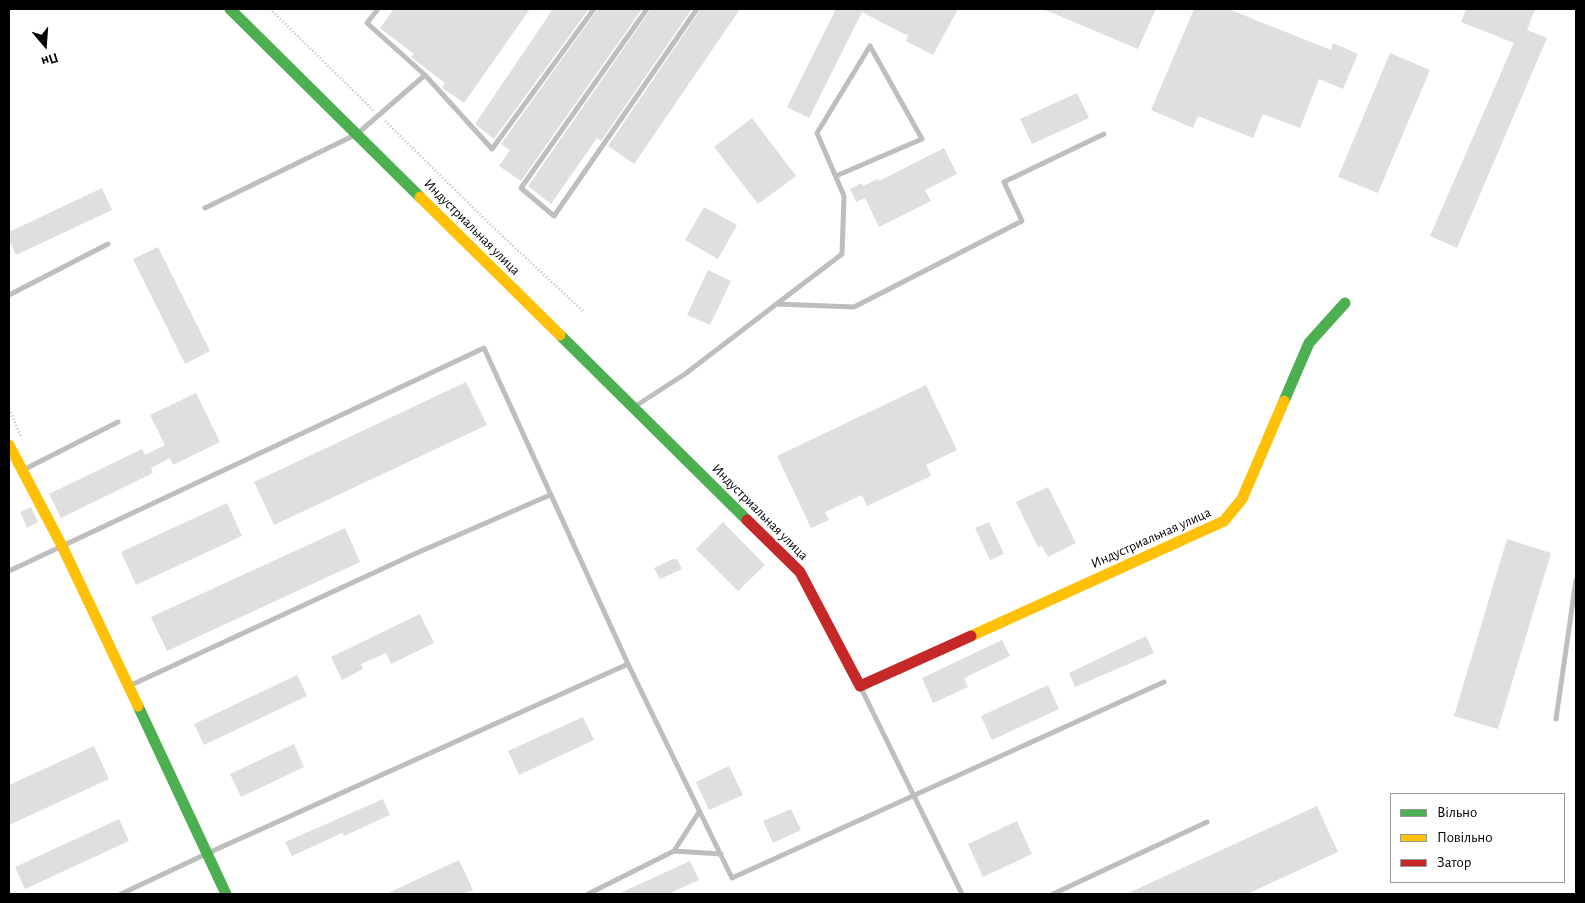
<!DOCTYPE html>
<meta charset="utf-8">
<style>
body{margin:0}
#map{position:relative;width:1585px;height:903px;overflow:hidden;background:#fff;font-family:"Alegreya Sans",sans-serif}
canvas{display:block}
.frame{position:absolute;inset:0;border:10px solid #000;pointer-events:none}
.legend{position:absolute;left:1390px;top:793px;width:175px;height:90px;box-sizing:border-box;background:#fff;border:1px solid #999;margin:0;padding:6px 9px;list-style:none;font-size:15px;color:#000}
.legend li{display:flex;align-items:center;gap:10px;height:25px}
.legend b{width:25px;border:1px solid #999}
.north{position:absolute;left:20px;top:20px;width:50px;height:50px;-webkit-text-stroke:4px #fff;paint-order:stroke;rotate:162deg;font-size:14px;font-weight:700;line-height:20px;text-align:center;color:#000}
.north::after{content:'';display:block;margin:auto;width:18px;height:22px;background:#000;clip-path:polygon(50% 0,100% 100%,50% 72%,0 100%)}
</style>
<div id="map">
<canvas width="1585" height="903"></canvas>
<div class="frame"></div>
<ul class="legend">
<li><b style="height:6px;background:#4caf50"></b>Вільно</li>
<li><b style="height:6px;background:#ffc107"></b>Повільно</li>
<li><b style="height:6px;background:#c62828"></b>Затор</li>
</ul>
<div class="north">Пн</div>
</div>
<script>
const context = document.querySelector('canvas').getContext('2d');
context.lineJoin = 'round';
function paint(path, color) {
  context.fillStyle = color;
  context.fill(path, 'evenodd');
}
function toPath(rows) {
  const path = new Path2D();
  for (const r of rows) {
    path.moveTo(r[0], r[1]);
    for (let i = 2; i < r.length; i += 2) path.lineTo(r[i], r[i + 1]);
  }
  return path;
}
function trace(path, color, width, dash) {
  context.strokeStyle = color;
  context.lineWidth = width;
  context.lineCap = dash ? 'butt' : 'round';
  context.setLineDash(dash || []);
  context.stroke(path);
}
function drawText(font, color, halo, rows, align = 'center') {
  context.font = font + ' "Alegreya Sans",sans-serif';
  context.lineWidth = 5;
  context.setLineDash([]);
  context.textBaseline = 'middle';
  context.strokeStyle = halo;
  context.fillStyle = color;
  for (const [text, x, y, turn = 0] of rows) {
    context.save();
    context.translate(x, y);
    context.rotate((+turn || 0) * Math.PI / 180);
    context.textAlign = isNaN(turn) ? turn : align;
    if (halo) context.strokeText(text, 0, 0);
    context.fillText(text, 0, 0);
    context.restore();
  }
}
const building = toPath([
 [394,9,530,9,464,103,444,89,442,88,445,83,411,57,414,54,380,28],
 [553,9,589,9,494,139,475,124],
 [598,9,642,9,521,181,499,166,510,150,501,144],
 [651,9,692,9,601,141,597,138,551,204,528,186],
 [701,9,740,9,634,164,608,146],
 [836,9,958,9,933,55,906,41,908,36,862,12,809,118,787,107],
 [1043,9,1156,9,1138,49],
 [1194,9,1228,9,1331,50,1333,43,1358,54,1343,89,1319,79,1300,128,1263,114,1253,138,1198,116,1193,128,1151,110],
 [1466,9,1535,9,1527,30,1547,38,1457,248,1430,236,1514,43,1461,22],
 [1390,53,1430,70,1378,193,1338,177],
 [1077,93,1089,118,1032,144,1020,119],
 [752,118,796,176,758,204,714,147],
 [944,148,957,174,925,190,931,201,879,227,865,198,856,202,850,189,862,183,863,186,878,179,879,181],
 [102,188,112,210,16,255,9,240,9,232],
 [704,207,737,225,718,259,685,240],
 [158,247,210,351,185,364,133,259],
 [708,270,731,281,710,325,687,315],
 [466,382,487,425,274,525,254,482],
 [926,385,957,450,926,465,931,476,867,506,862,495,825,512,829,520,811,528,777,456],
 [196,393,220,442,173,465,170,458,151,468,153,473,61,518,49,494,142,449,145,455,165,445,150,415],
 [1048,487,1076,543,1048,557,1042,546,1038,547,1016,502],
 [227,503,242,536,136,585,121,552],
 [31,507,38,522,27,528,20,512],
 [723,522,765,565,738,591,696,549],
 [989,522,1004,554,990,560,975,528],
 [345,528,360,562,167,651,151,617],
 [1507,539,1551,553,1498,729,1454,716],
 [673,559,677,559,682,569,660,579,654,568],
 [420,614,434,643,391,664,386,653,361,664,363,669,342,680,331,657],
 [1146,636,1154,653,1075,687,1069,673],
 [1002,640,1010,656,964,678,968,687,933,703,922,678],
 [297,675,307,696,204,745,194,724],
 [1048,685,1059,709,992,740,981,716],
 [583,717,594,740,519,775,508,751],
 [294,744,304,767,241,797,230,774],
 [94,746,109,779,9,825,9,785],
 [729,766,743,795,709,810,696,782],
 [383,799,390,815,344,836,342,833,292,856,285,842],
 [1317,806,1338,852,1247,894,1126,894],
 [791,809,801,830,773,843,763,821],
 [119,819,129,841,25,889,15,867],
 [1017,821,1032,854,983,877,968,844],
 [459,860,473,890,463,894,386,894],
 [690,861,699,880,668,894,618,894]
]);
const path = toPath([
 [270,9,373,110],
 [385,121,497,231,584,312],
 [9,409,21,437]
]);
const lane = toPath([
 [378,9,367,23,425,75,492,149,594,9],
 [647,9,521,188,554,216,697,9],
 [205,208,357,134,425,75],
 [9,295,108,244],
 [777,304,854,307,1022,221,1004,182,1104,134],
 [634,407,685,374,842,254,844,196,817,133,870,46,922,139,836,176],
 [23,470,118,422],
 [9,571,484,348,628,664,732,878,1164,682],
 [129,686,410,556,550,495],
 [861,688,962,894],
 [1556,719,1576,580],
 [674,851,699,812],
 [121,894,206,854,628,664],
 [588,894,674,851,721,854],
 [1053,894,1207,822]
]);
const fast = toPath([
 [230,9,420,197],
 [560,335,747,520],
 [1284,401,1309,343,1345,303],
 [138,706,226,894]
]);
const slow = toPath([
 [420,197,560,335],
 [9,445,62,546,138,706],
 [971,636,1224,521,1242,499,1284,401]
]);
const jam = toPath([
 [747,520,800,572,860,686,971,636]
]);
const streetNames = [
 ["Индустриальная улица",472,227,45],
 ["Индустриальная улица",760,512,45],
 ["Индустриальная улица",1151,538,-24]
];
paint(building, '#dfdfdf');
trace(path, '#b9b9b9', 2.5, [1, 2.5]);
trace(lane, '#bebebe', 5);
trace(fast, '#4caf50', 11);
trace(slow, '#ffc107', 11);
trace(jam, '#c62828', 11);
drawText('14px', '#000', '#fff', streetNames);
</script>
